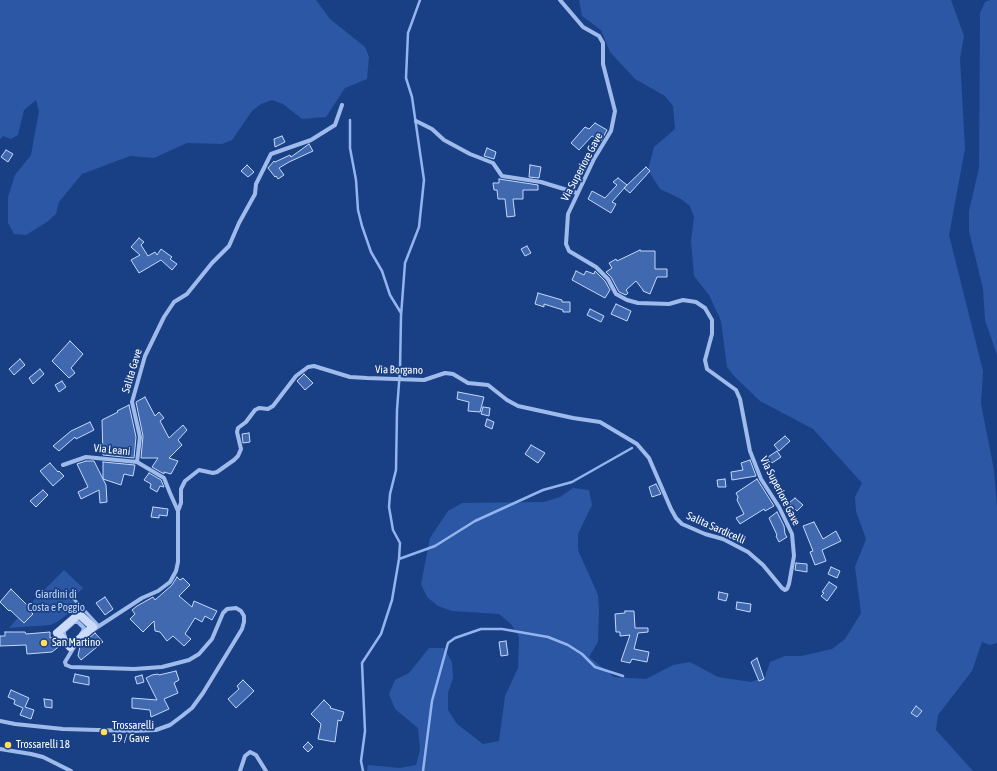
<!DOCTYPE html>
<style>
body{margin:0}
canvas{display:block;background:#193f85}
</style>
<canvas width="997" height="771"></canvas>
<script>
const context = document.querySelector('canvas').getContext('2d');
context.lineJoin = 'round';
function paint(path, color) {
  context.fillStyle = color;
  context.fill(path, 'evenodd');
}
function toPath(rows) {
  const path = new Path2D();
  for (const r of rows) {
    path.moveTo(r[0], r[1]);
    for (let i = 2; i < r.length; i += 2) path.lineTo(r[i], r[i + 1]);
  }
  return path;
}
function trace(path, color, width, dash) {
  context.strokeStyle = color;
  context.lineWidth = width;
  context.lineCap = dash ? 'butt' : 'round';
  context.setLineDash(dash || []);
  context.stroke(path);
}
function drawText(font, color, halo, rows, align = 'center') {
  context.font = font + ' "Asap Condensed",sans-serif';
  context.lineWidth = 3.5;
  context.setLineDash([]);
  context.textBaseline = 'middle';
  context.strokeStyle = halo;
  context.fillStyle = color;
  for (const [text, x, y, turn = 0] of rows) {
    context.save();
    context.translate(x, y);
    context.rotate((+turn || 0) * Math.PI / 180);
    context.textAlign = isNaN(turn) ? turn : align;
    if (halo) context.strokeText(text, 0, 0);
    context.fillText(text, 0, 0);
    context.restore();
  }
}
const green = toPath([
 [0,0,316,0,330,19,365,47,369,57,367,79,345,88,326,117,302,119,283,104,272,100,261,104,252,111,232,140,222,144,187,143,154,158,130,156,82,174,59,202,56,214,47,222,26,235,14,234,8,223,8,197,15,175,31,155,39,111,36,100,24,110,18,135,11,139,3,136,0,139],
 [579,0,951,0,964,36,960,58,965,149,949,235,983,371,981,404,994,470,997,507,997,643,990,645,982,642,972,671,938,715,936,730,973,771,367,771,368,765,400,768,416,765,420,750,418,728,395,709,389,694,395,680,409,673,429,648,444,648,452,662,453,678,448,693,448,710,457,724,483,744,499,741,505,696,518,668,519,637,511,624,499,614,452,611,438,606,427,597,421,584,430,538,448,511,462,503,544,502,560,497,573,488,589,490,592,505,578,534,578,550,598,595,599,611,598,642,589,657,614,677,646,679,673,665,690,662,718,677,751,682,765,677,770,662,785,656,801,656,832,649,845,639,861,613,855,567,866,539,856,511,855,497,862,483,813,429,760,401,734,376,727,367,721,321,709,295,694,276,691,241,694,217,690,206,681,199,660,189,648,170,654,147,675,129,673,106,665,96,635,79,610,52,601,30,582,16],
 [990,0,997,0,997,355,985,320,983,289,969,231,969,211,979,168,980,13,985,2],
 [64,570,83,588,72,599,79,606,57,622,50,625,9,628,29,605]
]);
const stream = toPath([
 [350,120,350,148,356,180,358,210,362,226,371,252,382,271,390,295,401,313],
 [399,559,435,546,475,521,543,490,572,482,632,448],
 [363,771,361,761,365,731,362,663,381,634,392,600,399,559,400,543,393,530,389,507,390,494,396,470,397,410,400,370,401,316,405,263,419,227,424,180,412,97,406,78,408,33,420,0],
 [423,771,432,701,448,643,455,638,481,629,502,629,548,637,568,645,582,654,595,667,623,676]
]);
const building = toPath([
 [595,123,607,130,601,141,592,136,579,150,571,143,585,127,589,129,595,123],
 [282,136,285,142,275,147,274,139,282,136],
 [309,144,313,151,289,162,279,168,284,175,278,179,276,176,275,177,268,168,274,161,275,162,290,155,291,157,309,144],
 [487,148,496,152,494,159,484,156,487,148],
 [6,150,13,154,8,162,1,157,6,150],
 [247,165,254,172,248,177,241,171,247,165],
 [530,165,541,167,539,178,529,177,530,165],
 [646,167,650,171,630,193,624,188,646,167],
 [618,178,627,185,612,202,616,204,611,213,588,199,592,191,605,198,617,185,613,182,618,178],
 [499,179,538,185,538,190,523,190,523,199,513,199,515,216,507,217,505,199,498,199,497,190,494,190,493,183,499,183,499,179],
 [139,238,144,242,141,245,148,256,155,252,157,255,161,249,172,257,170,259,177,264,172,270,161,260,139,273,131,260,140,255,131,247,139,238],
 [527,246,531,253,525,256,521,249,527,246],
 [640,250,640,251,655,251,655,269,667,269,667,277,657,277,650,294,643,291,643,290,636,281,626,290,628,293,626,295,619,292,611,277,606,272,612,268,609,263,616,259,617,261,640,250],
 [576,271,584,275,586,271,594,274,595,271,605,281,610,290,605,298,572,280,576,271],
 [538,293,562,300,562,302,570,302,570,312,563,312,563,310,544,304,544,307,535,304,538,293],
 [616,304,631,311,627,321,611,314,616,304],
 [590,309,604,316,601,322,587,315,590,309],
 [70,341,83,354,71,368,75,373,69,378,52,361,70,341],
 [20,359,25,365,14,375,9,369,20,359],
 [40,369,44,374,33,384,29,378,40,369],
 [304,374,313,383,305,390,297,381,304,374],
 [62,381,66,387,59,392,55,385,62,381],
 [458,392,484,397,480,412,468,411,469,402,457,399,458,392],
 [145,397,155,416,159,412,164,418,160,421,169,438,183,425,187,430,178,440,182,445,169,458,178,461,171,474,164,472,164,474,152,467,158,458,141,458,143,436,136,402,145,397],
 [129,405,136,437,134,458,103,455,102,420,118,412,117,411,129,405],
 [483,407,490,408,489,416,481,414,483,407],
 [487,419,494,422,492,429,485,426,487,419],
 [90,422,94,430,76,439,75,437,59,451,53,446,71,431,90,422],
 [249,433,250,442,243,443,242,434,249,433],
 [785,436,790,441,779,451,774,445,785,436],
 [531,445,545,453,538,463,525,454,531,445],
 [777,451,781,457,772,463,768,457,777,451],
 [750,460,756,476,732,480,731,472,743,470,741,463,750,460],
 [86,461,94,461,106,485,107,502,100,503,99,490,81,499,78,492,88,487,77,464,86,461],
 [103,462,135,465,133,476,124,474,121,485,103,479,103,462],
 [50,463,58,472,59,471,64,476,53,486,40,471,50,463],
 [149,473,161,480,164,487,160,486,157,492,150,488,151,484,144,480,149,473],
 [725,479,726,487,718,487,717,480,725,479],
 [757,479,774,506,765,511,764,509,740,524,736,518,744,514,737,500,738,497,736,493,757,479],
 [656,484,661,494,652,497,649,487,656,484],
 [43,490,48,495,36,507,30,501,43,490],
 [795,498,803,505,797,511,789,503,795,498],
 [153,507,168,509,167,516,159,515,159,518,151,517,153,507],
 [777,512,784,526,785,534,787,537,779,542,776,536,777,535,769,518,777,512],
 [814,522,823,539,836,531,841,541,822,550,826,561,815,565,810,552,813,551,803,526,814,522],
 [796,563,807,564,807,572,795,570,796,563],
 [831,567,840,571,837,578,828,574,831,567],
 [177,577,180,580,183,578,190,585,179,596,192,607,194,601,217,611,212,620,205,616,202,622,195,618,185,634,191,639,184,646,173,636,167,641,160,632,155,631,154,621,143,632,130,619,135,614,132,610,137,606,153,597,155,600,172,585,177,577],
 [829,582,837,587,827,601,821,596,824,593,822,592,829,582],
 [11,589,33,611,31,612,33,614,24,623,10,610,9,611,0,602,11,589],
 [719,592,728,594,726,601,718,599,719,592],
 [105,597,113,609,105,615,96,603,105,597],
 [737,602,751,604,750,612,736,609,737,602],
 [625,611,634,611,635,628,648,628,648,632,638,633,634,649,649,652,647,662,632,659,630,663,621,661,630,635,620,636,620,632,616,632,615,614,625,613,625,611],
 [5,632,25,632,26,634,50,632,50,638,54,637,61,645,52,652,27,654,26,645,0,646,0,636,5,636,5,632],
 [95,633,103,642,81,660,78,656,80,646,95,633],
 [506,641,508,655,501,656,499,642,506,641],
 [757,658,764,679,759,681,751,662,757,658],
 [176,671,179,680,174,683,178,693,164,699,169,709,151,717,150,710,132,708,132,698,157,700,146,678,152,675,158,674,159,675,176,671],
 [75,674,89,677,89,685,73,682,75,674],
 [142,675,144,682,137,684,135,677,142,675],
 [243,680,254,691,236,708,228,699,239,689,237,686,243,680],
 [11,690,29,698,25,707,34,710,31,719,20,715,23,708,14,704,15,700,8,697,11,690],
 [44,699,52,700,52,708,45,707,44,699],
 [324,700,331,707,330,708,344,712,341,721,338,720,335,742,318,739,321,724,311,714,324,700],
 [916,706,922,711,917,717,911,713,916,706],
 [308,742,313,747,308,752,303,747,308,742]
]);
const lane = toPath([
 [73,598,99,626]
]);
const street = toPath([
 [416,121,432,129,444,140,470,154,493,163,502,176,541,182,577,193],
 [137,462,140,437,132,402,145,356,164,317,174,302,187,294,212,263,229,246,239,223,255,194,256,184,271,154,311,140,335,125,342,105],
 [63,465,86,457,137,462,164,478,170,493,178,511,178,562,176,571,170,582,158,591,142,598,93,630],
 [178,511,181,503,181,489,185,481,199,470,213,473,217,472,234,460,238,456,241,449,237,432,238,428,246,422,255,410,259,408,268,409,273,406,296,376,308,367,314,366,350,377,367,378,424,380,445,373,453,374,468,383,488,385,507,400,518,406,573,418,600,422,637,444,649,458,671,509,676,518,682,524,705,534,723,539,748,552,763,565,782,588,785,590,787,589,789,584,794,556,792,534,779,507,761,479,750,451,740,399,736,390,707,369,705,360,712,334,712,320,705,308,696,302,683,300,669,304,638,303,627,300,616,294,608,279,596,267,569,251,566,244,568,214,594,159,611,131,615,111,603,64,603,43,599,36,583,27,560,0],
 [66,640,64,634,64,631,74,622,78,622,84,628,83,631,81,634],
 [0,721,15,724,63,729,132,731,156,730,170,725,182,716,192,708,203,693,242,629,244,622,244,616,241,611,236,608,227,609,223,613,212,639,199,654,189,660,162,667,134,669,71,667,66,665,65,662,74,647],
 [0,749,31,754,43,757,71,771],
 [240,771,245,756,250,752,256,755,266,771]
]);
const secondary = toPath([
 [79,614,93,627,70,647,57,633,79,614]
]);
const markers = [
 [44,643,4,"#ffde5a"],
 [104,732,4,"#ffde5a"],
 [8,745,4,"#ffde5a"]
];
const streetNames = [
 ["Via Superiore Gave",582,167,-62],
 ["Via Borgano",399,370,1],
 ["Salita Gave",132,371,-73],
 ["Via Leani",112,450,6],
 ["Via Superiore Gave",780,491,63],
 ["Salita Sardicelli",716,528,24]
];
const parkNames = [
 ["Giardini di",56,595],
 ["Costa e Poggio",56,608]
];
const poiNames = [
 ["San Martino",52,643],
 ["Trossarelli",112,726],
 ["19 / Gave",112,739],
 ["Trossarelli 18",16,745]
];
paint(green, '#2c57a4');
trace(stream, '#92b5ef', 2.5);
paint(building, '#4169af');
trace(building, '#c4d8f9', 1);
trace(lane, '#9fbbec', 3);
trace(street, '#9fbbec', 4);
trace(secondary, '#ccdbf9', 8);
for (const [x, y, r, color] of markers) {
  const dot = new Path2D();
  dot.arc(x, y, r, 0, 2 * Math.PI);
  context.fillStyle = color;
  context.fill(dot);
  trace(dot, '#193f85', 1.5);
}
drawText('11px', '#fff', '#193f85', streetNames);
drawText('11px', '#c4d8f9', '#193f85', parkNames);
drawText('11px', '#fff', '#193f85', poiNames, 'left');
</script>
